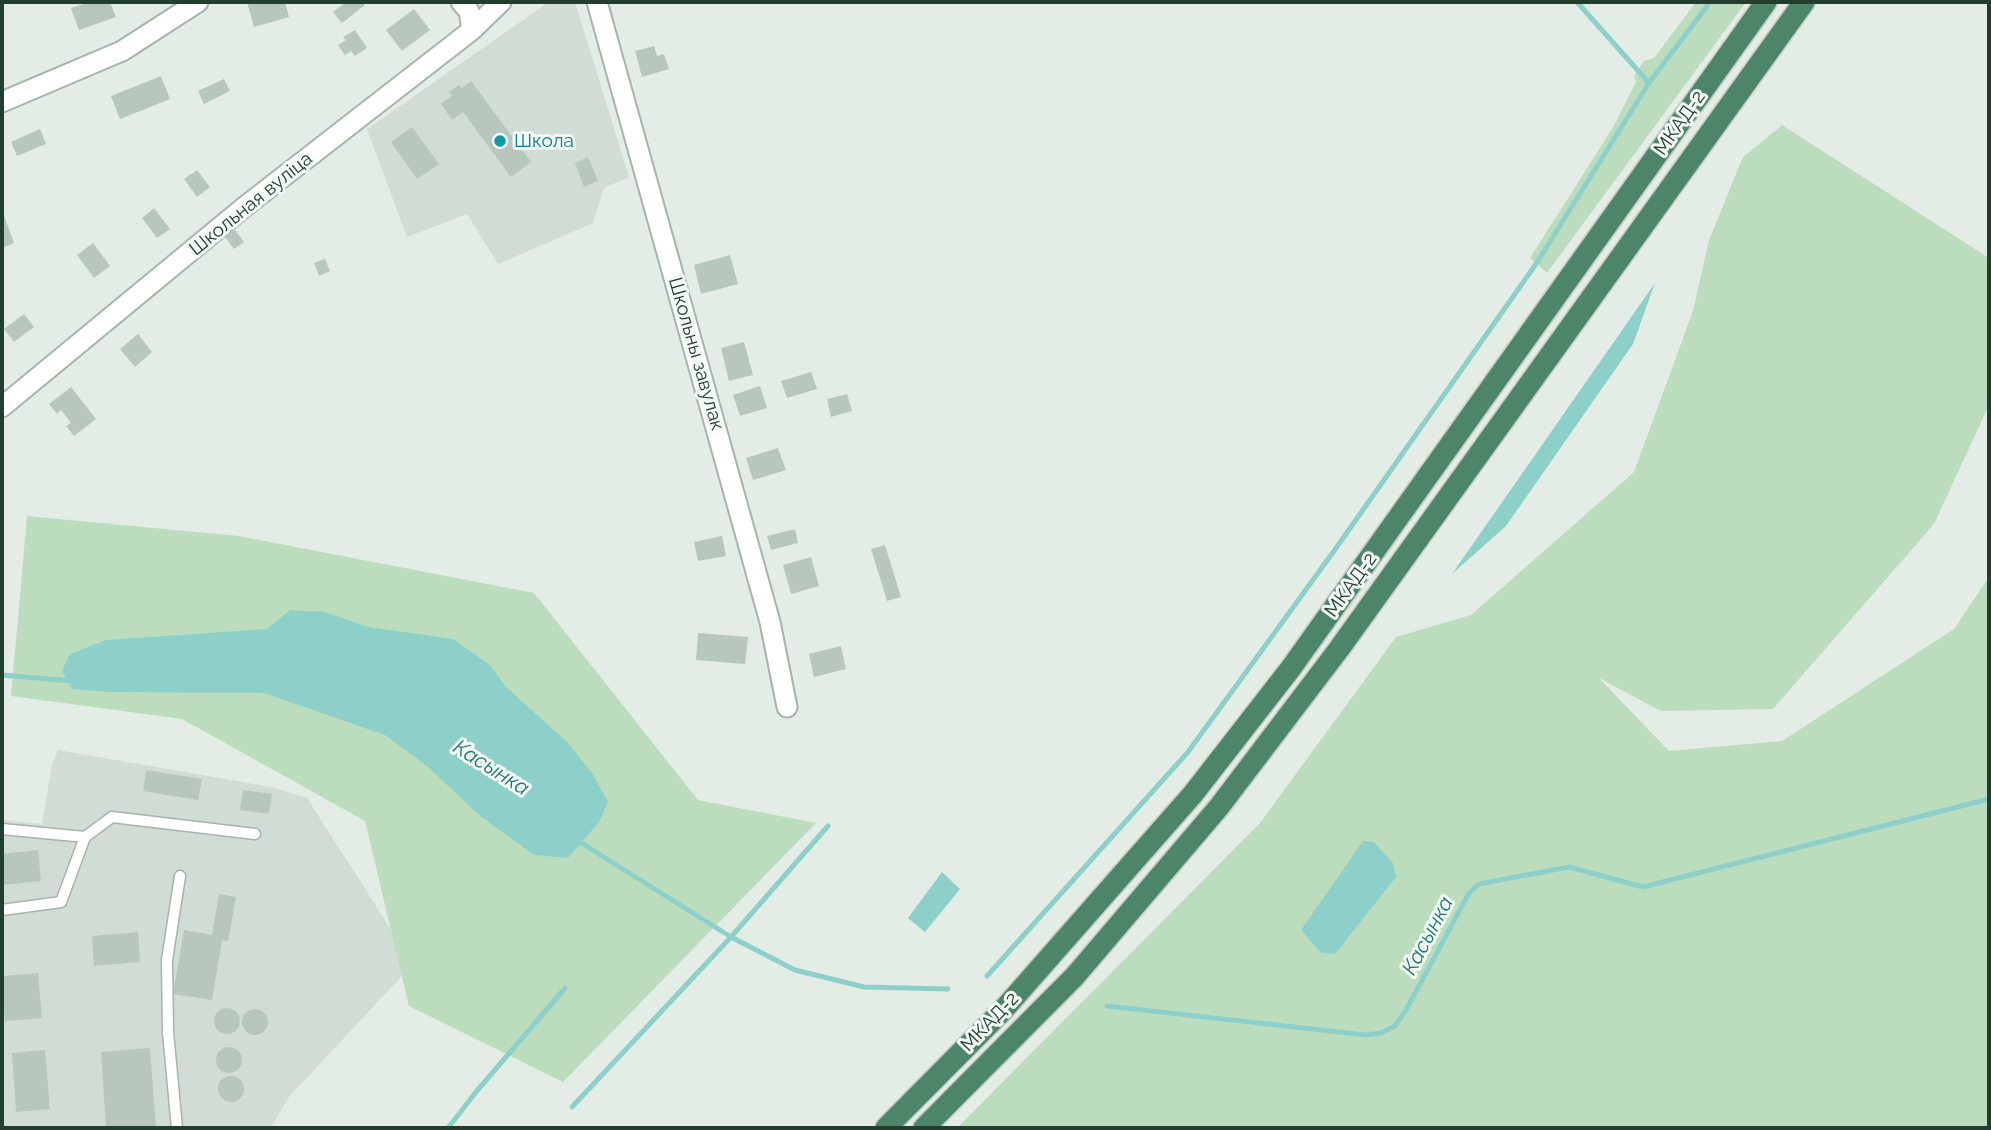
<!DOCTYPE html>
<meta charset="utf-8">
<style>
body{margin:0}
#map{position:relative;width:1991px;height:1130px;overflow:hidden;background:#e3ece5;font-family:Raleway,sans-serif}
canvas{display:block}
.frame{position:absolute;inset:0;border:4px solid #233d2f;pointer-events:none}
</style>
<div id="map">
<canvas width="1991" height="1130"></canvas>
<div class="frame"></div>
</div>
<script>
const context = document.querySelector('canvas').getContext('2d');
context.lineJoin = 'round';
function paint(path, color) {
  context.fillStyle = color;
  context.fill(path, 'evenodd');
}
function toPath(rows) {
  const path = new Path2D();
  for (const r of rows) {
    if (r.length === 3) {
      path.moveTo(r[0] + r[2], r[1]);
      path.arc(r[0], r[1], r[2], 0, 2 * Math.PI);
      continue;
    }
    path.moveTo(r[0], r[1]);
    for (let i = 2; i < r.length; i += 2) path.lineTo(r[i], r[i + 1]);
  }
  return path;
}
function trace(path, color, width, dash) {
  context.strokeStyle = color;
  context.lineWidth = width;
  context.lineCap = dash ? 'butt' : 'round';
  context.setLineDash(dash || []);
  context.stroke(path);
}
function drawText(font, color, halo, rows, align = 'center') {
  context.font = font + ' Raleway,sans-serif';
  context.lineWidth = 6;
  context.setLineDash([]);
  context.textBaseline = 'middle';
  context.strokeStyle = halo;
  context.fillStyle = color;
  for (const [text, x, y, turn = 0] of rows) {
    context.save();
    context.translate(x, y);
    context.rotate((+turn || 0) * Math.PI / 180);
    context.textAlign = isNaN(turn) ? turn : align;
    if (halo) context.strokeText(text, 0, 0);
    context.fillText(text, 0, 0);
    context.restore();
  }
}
const built = toPath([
 [549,2,575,2,629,177,604,188,593,223,498,264,467,214,407,237,367,129],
 [58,750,271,787,307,798,413,964,288,1098,271,1128,2,1128,2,820,42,824,52,765]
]);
const green = toPath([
 [1696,2,1746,2,1547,273,1530,258,1612,129,1636,82,1634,76,1644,61,1654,58],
 [1782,125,1989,258,1989,405,1934,524,1773,709,1661,711,1599,678,1669,751,1782,741,1954,629,1989,577,1989,1128,957,1128,1260,823,1396,637,1471,615,1634,472,1693,311,1709,240,1743,157],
 [27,516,239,536,534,593,698,800,816,823,563,1082,409,1006,365,821,182,719,11,696]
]);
const water = toPath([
 [1655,283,1633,344,1506,526,1452,574],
 [290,610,325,612,368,627,453,639,490,665,505,686,567,742,592,773,608,802,599,822,568,858,534,855,479,815,427,766,385,735,264,693,110,692,72,689,62,671,70,654,106,640,267,629],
 [1363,841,1374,842,1393,863,1396,877,1335,954,1321,953,1301,930],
 [942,872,960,889,925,932,908,918]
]);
const stream = toPath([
 [1577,2,1649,83],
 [2,675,72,681],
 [575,839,731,937,795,970,864,987,948,989],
 [987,976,1188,752,1334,551,1536,264,1649,83,1710,2],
 [1107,1006,1366,1035,1381,1033,1395,1026,1406,1010,1469,893,1479,884,1569,867,1643,887,1989,799],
 [572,1107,731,937,828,826],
 [448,1128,476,1092,565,988]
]);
const building = toPath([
 [90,2,110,2,116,17,79,30,71,8],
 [247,2,285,2,289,17,254,27],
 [346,2,362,2,365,5,342,23,333,12],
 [414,9,430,30,402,51,386,30],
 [355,30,367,48,355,56,351,51,345,55,338,45,346,40,343,37],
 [654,46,657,56,664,54,669,69,642,77,635,51],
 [161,76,170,99,120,119,111,96],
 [224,79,230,91,204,104,198,91],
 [471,81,531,162,511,177,463,112,452,120,441,104,452,96,449,92,459,85,462,88],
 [412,127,439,164,417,179,391,142],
 [40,129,46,144,17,156,11,142],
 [588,157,598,181,584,187,575,163],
 [197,170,210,187,197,197,184,179],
 [154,208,170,229,157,238,142,218],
 [2,210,14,243,2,248],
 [235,230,244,242,234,249,225,237],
 [93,243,110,266,94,278,77,255],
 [730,255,738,284,701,294,694,265],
 [325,259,330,271,319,276,314,263],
 [24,314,34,327,14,342,4,329],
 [138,334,152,352,135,367,120,349],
 [744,342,753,375,729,381,721,348],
 [811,372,817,389,787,398,781,381],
 [760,386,767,408,740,416,733,395],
 [71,387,96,419,74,436,66,426,71,423,61,410,57,414,49,404],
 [847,394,852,411,831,417,827,399],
 [778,448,786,470,753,480,746,458],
 [795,529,798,543,771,550,767,536],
 [722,536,726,556,698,561,694,542],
 [885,545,901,597,887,601,871,549],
 [811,557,819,586,791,594,783,565],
 [698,633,748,637,745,664,696,660],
 [841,646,846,669,814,677,809,654],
 [146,770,202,779,198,800,143,791],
 [243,790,272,794,269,814,240,810],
 [38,850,41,881,2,885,2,854],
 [219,894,236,897,228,941,222,940,212,1000,173,994,184,930,212,935],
 [138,932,140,962,94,966,92,936],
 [38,973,42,1018,5,1021,4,1006,2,1007,2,976],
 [227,1021,13],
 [255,1022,13],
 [229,1060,13],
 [150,1048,156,1128,106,1128,101,1052],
 [45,1050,50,1109,16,1112,12,1053],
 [231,1089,13]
]);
const service = toPath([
 [2,829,85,837,61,902,2,910],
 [85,837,112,817,255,834],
 [177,1128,168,1032,167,960,180,876]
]);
const minor = toPath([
 [461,2,469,11,472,30],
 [597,2,770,622,787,707],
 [2,102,122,51,198,2],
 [2,407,243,208,472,30,501,2]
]);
const trunk = toPath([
 [886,1128,1004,1009,1193,794,1291,668,1766,2],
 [924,1128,1075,976,1219,807,1339,649,1804,2]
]);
const markers = [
 [500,141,7,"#0f9aa8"]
];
const streetNames = [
 ["МКАД-2",1680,123,-55],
 ["Школьная вуліца",251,204,-39],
 ["Школьны завулак",696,354,74],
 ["МКАД-2",1351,585,-54],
 ["МКАД-2",990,1022,-46]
];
const cultureNames = [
 ["Школа",514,141]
];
const waterNames = [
 ["Касынка",491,768,32],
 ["Касынка",1428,936,-62]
];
paint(built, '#d1dcd4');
paint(green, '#bcddbd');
paint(water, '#8cd0c9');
trace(stream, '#8cd0c9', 5);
paint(building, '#b8c7be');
trace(service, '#a6b4ab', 13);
trace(minor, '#a6b4ab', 23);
trace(trunk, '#c1c9c5', 24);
trace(service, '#fff', 10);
trace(minor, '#fff', 19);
trace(trunk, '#4c8569', 21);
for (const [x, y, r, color] of markers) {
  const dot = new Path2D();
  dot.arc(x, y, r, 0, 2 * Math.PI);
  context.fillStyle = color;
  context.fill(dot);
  trace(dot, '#f3f9f4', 2.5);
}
drawText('19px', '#233d2f', '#f3f9f4', streetNames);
drawText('19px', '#0d838f', '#f3f9f4', cultureNames, 'left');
drawText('italic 21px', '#1e7870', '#f3f9f4', waterNames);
</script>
